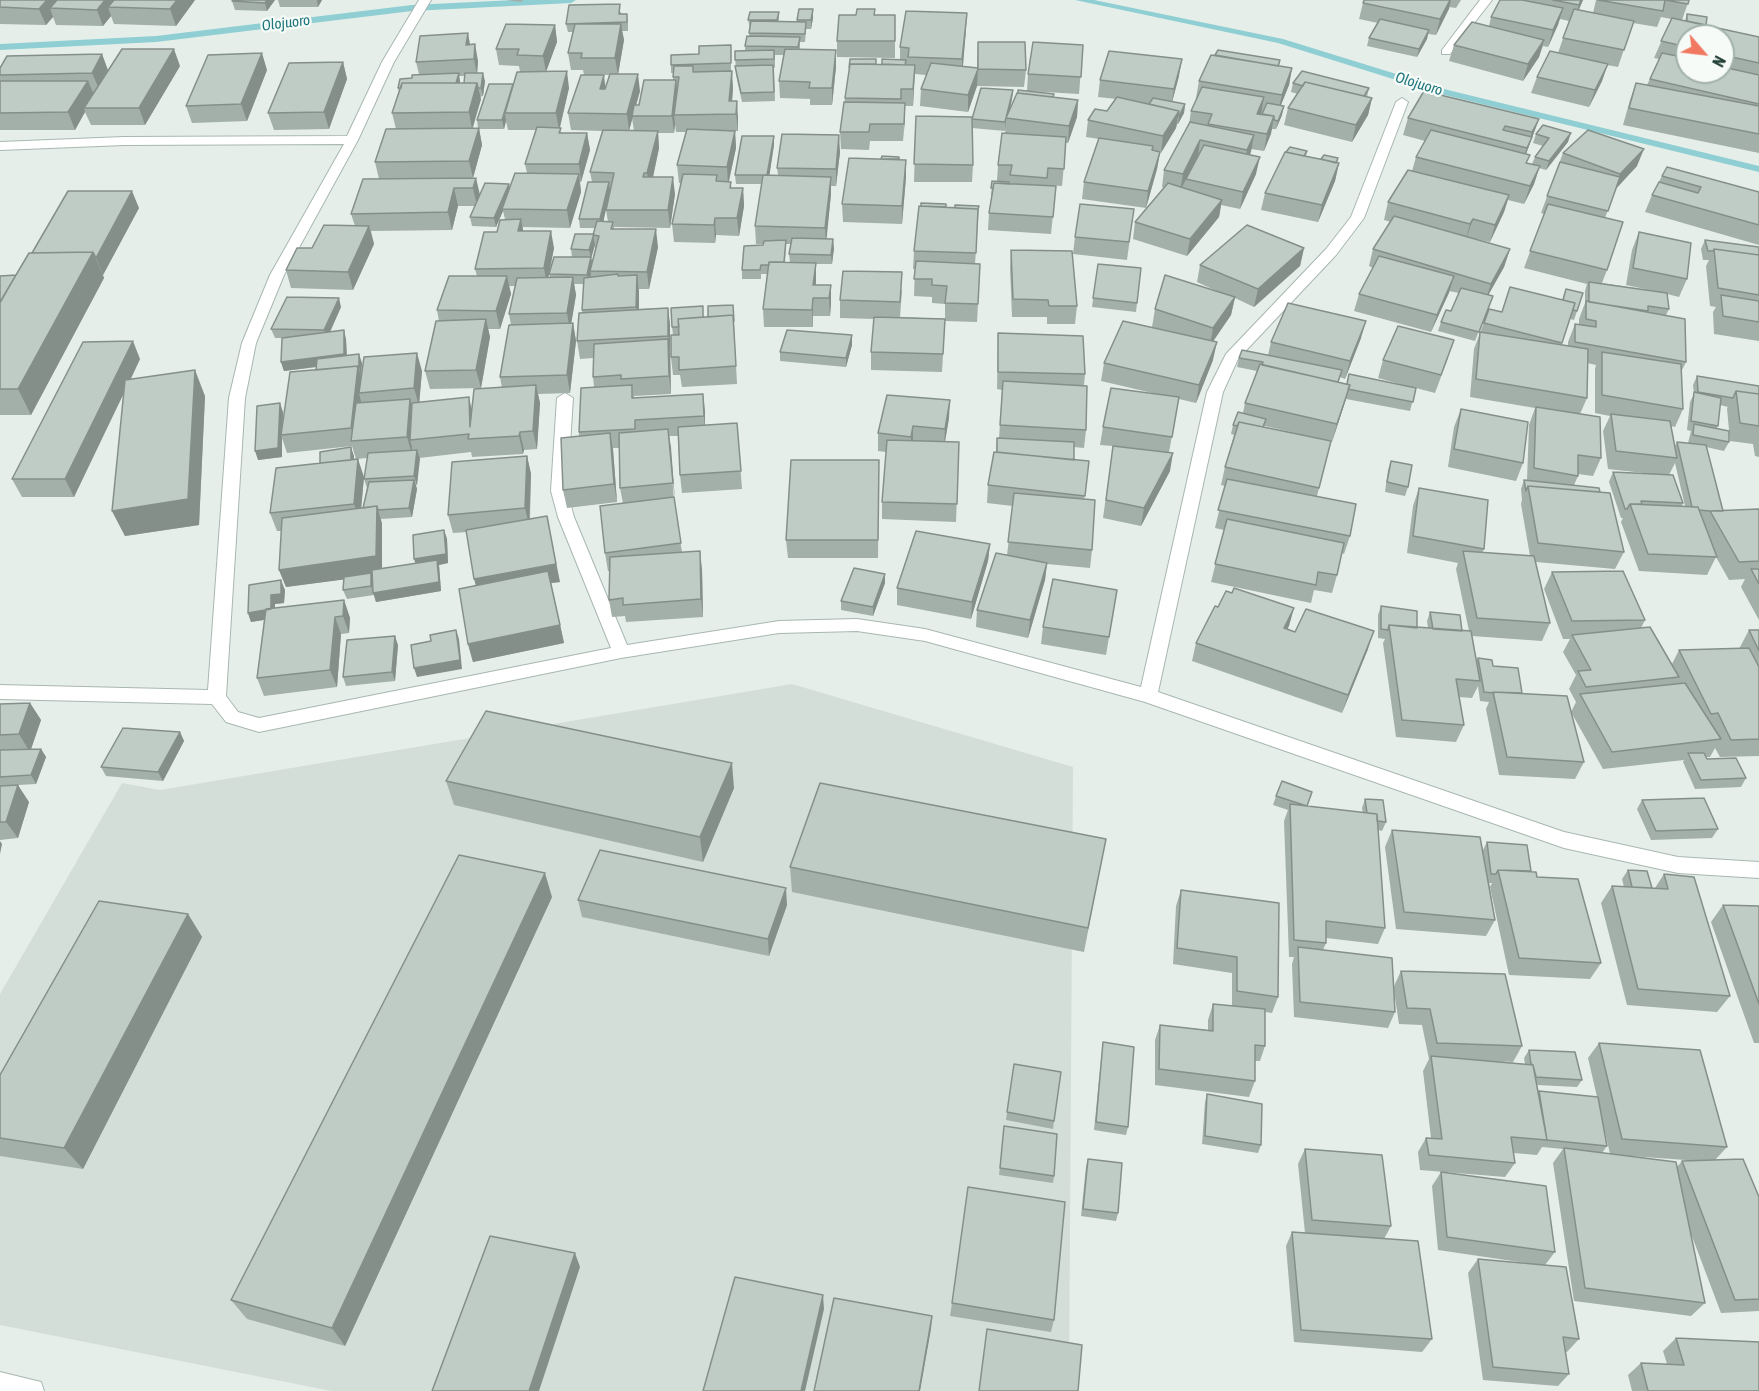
<!DOCTYPE html>
<style>
body{margin:0}
#map{position:relative;width:1759px;height:1391px;overflow:hidden;background:#e6eeea;font-family:"Asap Condensed",sans-serif}
canvas{display:block}
.north{position:absolute;left:1675px;top:24px;width:60px;height:60px;box-sizing:border-box;background:#f6fbf8;border:2px solid #a2b1ab;border-radius:50%;rotate:118deg;font-size:16px;font-weight:700;line-height:24px;text-align:center;color:#244137}
.north::after{content:'';display:block;margin:auto;width:21px;height:27px;background:#f17861;clip-path:polygon(50% 0,100% 100%,50% 72%,0 100%)}
</style>
<div id="map">
<canvas width="1759" height="1391"></canvas>
<div class="north">N</div>
</div>
<script>
const context = document.querySelector('canvas').getContext('2d');
context.lineJoin = 'round';
function paint(path, color) {
  context.fillStyle = color;
  context.fill(path, 'evenodd');
}
function toPath(rows) {
  const path = new Path2D();
  for (const r of rows) {
    path.moveTo(r[0], r[1]);
    for (let i = 2; i < r.length; i += 2) path.lineTo(r[i], r[i + 1]);
  }
  return path;
}
function trace(path, color, width, dash) {
  context.strokeStyle = color;
  context.lineWidth = width;
  context.lineCap = dash ? 'butt' : 'round';
  context.setLineDash(dash || []);
  context.stroke(path);
}
function drawText(font, color, halo, rows, align = 'center') {
  context.font = font + ' "Asap Condensed",sans-serif';
  context.lineWidth = 4.5;
  context.setLineDash([]);
  context.textBaseline = 'middle';
  context.strokeStyle = halo;
  context.fillStyle = color;
  for (const [text, x, y, turn = 0] of rows) {
    context.save();
    context.translate(x, y);
    context.rotate((+turn || 0) * Math.PI / 180);
    context.textAlign = isNaN(turn) ? turn : align;
    if (halo) context.strokeText(text, 0, 0);
    context.fillText(text, 0, 0);
    context.restore();
  }
}
const built = toPath([
 [792,684,1073,767,1069,1391,331,1391,0,1325,0,994,122,783,160,790]
]);
const stream = toPath([
 [515,0,576,0,571,3,412,11,156,42,0,50,0,44,156,36,412,5,515,0],
 [1075,0,1094,0,1283,39,1448,90,1759,166,1759,172,1441,94,1278,43,1075,0]
]);
const minor = toPath([
 [419,0,431,0,394,62,358,140,284,275,256,343,245,398,226,696,238,712,259,718,611,648,558,517,551,491,557,398,565,393,573,398,567,491,574,517,627,645,779,621,857,619,925,629,1141,687,1207,392,1226,354,1326,249,1351,217,1396,102,1402,98,1408,102,1364,218,1336,255,1238,359,1223,392,1158,692,1564,832,1678,857,1759,862,1759,878,1678,873,1564,848,1145,702,925,641,857,631,779,633,621,658,259,732,226,722,212,704,0,699,0,685,208,690,229,398,242,343,270,275,344,144,124,145,0,150,0,142,124,137,347,136,382,62,419,0],
 [1480,0,1492,0,1450,54,1442,54,1442,50,1480,0],
 [0,1372,41,1382,44,1391,0,1391,0,1372]
]);
const wall = toPath([
 [0,0,195,0,176,26,114,24,111,16,103,26,56,25,53,17,46,25,0,24],
 [275,0,267,11,235,10,232,1],
 [278,0,322,0,318,7,280,7],
 [506,0,523,0,521,2],
 [1364,0,1461,0,1456,8,1449,7,1436,35,1428,34,1427,39,1417,57,1367,46,1369,38,1378,23,1359,19,1363,3],
 [1500,0,1583,0,1579,10,1593,13,1596,0,1689,0,1682,20,1685,21,1687,14,1706,25,1759,37,1759,153,1623,125,1630,100,1636,83,1647,85,1659,59,1654,58,1671,19,1661,17,1657,27,1633,23,1618,67,1607,65,1602,81,1589,107,1531,93,1537,77,1558,53,1569,21,1560,19,1548,47,1543,46,1539,57,1523,81,1449,61,1454,45,1489,26,1491,17],
 [1687,36,1723,36,1723,72,1687,72],
 [621,12,621,14,627,14,628,23,628,31,622,31,624,40,618,74,640,91,636,105,639,105,673,80,673,73,671,73,671,65,699,54,731,45,731,71,733,88,732,101,738,118,738,131,735,131,736,148,729,182,732,188,743,188,744,206,739,236,716,235,715,243,674,242,672,224,681,183,679,183,677,165,686,132,676,132,675,124,674,133,658,133,659,148,653,177,675,194,670,228,614,227,614,229,658,247,649,289,639,289,639,309,668,308,670,325,671,394,634,396,634,398,705,411,705,425,737,423,742,489,682,493,680,475,678,436,669,436,674,501,682,552,702,569,703,617,626,622,625,616,612,617,609,600,609,571,608,571,605,553,623,503,620,488,619,448,613,448,617,502,567,508,563,490,579,436,579,432,594,387,593,377,593,358,580,359,577,341,582,313,584,284,574,284,576,295,571,323,573,323,576,341,570,393,538,394,540,403,537,449,524,450,523,454,472,457,471,452,419,458,417,485,416,485,417,489,412,517,381,519,382,524,382,569,415,564,444,530,447,539,448,563,439,565,441,591,376,602,374,594,374,595,347,599,343,590,344,579,286,587,279,570,282,531,277,531,270,513,320,463,351,447,354,460,364,477,361,508,363,508,367,488,364,479,367,458,356,459,352,446,287,453,282,438,282,457,258,460,283,412,283,421,316,370,316,367,284,371,281,362,282,338,275,338,271,329,341,307,330,331,346,339,347,356,362,363,361,373,422,371,419,402,472,408,502,388,500,377,511,325,509,314,515,286,509,286,511,294,500,329,488,329,490,337,481,388,430,389,425,371,439,321,437,310,477,276,475,269,505,219,503,211,496,227,472,226,470,217,475,206,458,206,452,230,371,231,374,244,353,290,291,288,286,270,312,248,355,226,351,214,379,179,375,162,396,129,392,113,399,92,398,88,419,74,416,62,470,44,478,61,477,73,485,81,483,96,480,97,481,99,473,128,478,128,477,120,513,84,520,72,519,66,499,65,496,49,555,25,557,42,546,71,569,88,560,128,561,133,587,133,590,150,581,182,580,182,581,192,570,228,523,227,523,231,554,248,548,277,550,277,549,274,572,257,571,249,594,234,595,228,580,228,579,219,592,182,590,172,602,131,571,130,568,113,584,75,583,70,571,70,568,53,573,32,568,32,566,24],
 [600,75,609,75,606,87],
 [459,76,465,76,464,83,460,83],
 [632,118,634,131,629,131],
 [506,121,508,130,536,130,525,164,527,173,510,188,480,195,473,178,482,145,479,129,504,129],
 [610,190,606,210,608,222,603,222],
 [595,245,595,249,592,262,591,257],
 [779,12,779,22,797,22,797,20,813,18,811,29,806,29,805,42,800,42,800,49,836,67,832,105,810,105,810,99,780,98,779,81,784,55,775,55,775,67,774,68,775,101,742,102,736,75,735,51,745,51,745,46,749,36,750,28,748,20],
 [875,15,895,15,895,58,837,57,837,41],
 [966,29,963,66,977,68,978,42,1026,70,1024,87,977,86,968,112,920,106,921,89,926,75,915,74,913,106,905,106,903,141,870,141,869,150,841,149,840,132,845,98,882,64,900,60,900,47],
 [1083,45,1079,94,1027,91,1028,74],
 [102,54,108,70,180,66,145,125,91,125,85,112,75,130,0,130,0,68],
 [1280,60,1279,66,1292,68,1289,85,1281,105,1282,115,1276,129,1272,129,1264,151,1251,149,1249,155,1256,174,1240,209,1221,205,1219,217,1187,256,1133,239,1135,222,1164,188,1162,187,1164,170,1189,124,1191,111,1197,98,1196,98,1199,81],
 [343,62,347,79,329,129,274,130,268,113],
 [267,70,247,121,192,123,186,106],
 [1179,76,1172,102,1185,104,1184,113,1178,124,1177,124,1176,128,1160,153,1157,169,1146,208,1082,199,1084,182,1099,139,1086,137,1088,120,1107,111,1116,99,1098,97,1100,80],
 [1293,83,1369,88,1367,97,1372,98,1368,115,1352,142,1284,125,1288,108,1298,94,1291,92],
 [1013,90,1012,99,1010,108,1054,97,1078,100,1077,117,1068,143,1066,143,1062,186,1046,185,1046,186,1056,186,1051,234,988,230,989,213,992,197,991,197,992,181,997,181,998,165,1005,133,1006,127,1005,131,972,128,973,165,972,182,914,182,916,116,972,117],
 [1408,118,1539,119,1526,154,1527,163,1532,164,1535,157,1543,146,1533,143,1536,134,1568,142,1546,170,1539,168,1534,184,1524,204,1508,200,1504,212,1490,242,1467,237,1510,249,1504,267,1488,295,1489,305,1475,341,1438,331,1441,322,1451,311,1459,293,1449,291,1431,332,1354,311,1359,294,1373,268,1369,266,1373,249,1391,222,1384,220,1388,202,1412,171,1416,157,1425,141,1403,135],
 [774,136,774,145,769,175,778,175,777,168,840,152,836,186,831,186,831,194,826,239,834,248,832,264,816,264,816,285,831,285,831,303,830,316,813,316,813,327,764,327,763,309,767,274,761,274,761,279,742,279,742,270,763,245,763,244,756,244,755,226,762,184,736,184,735,175],
 [786,244,791,244,789,254,790,262,785,262],
 [1307,151,1306,156,1321,159,1338,158,1337,163,1339,163,1335,181,1318,222,1261,210,1265,193],
 [1563,153,1637,166,1616,188,1605,218,1607,270,1602,283,1649,290,1626,285,1632,250,1639,232,1687,279,1679,297,1667,294,1669,309,1666,315,1686,362,1681,372,1683,409,1675,427,1671,426,1675,446,1677,442,1688,443,1691,431,1687,430,1690,402,1694,394,1693,385,1697,376,1759,386,1759,457,1755,456,1753,444,1730,441,1727,408,1728,407,1720,405,1717,428,1729,442,1724,451,1706,447,1723,511,1759,509,1759,620,1741,587,1745,579,1729,580,1716,557,1707,575,1639,571,1621,522,1623,518,1621,518,1609,482,1613,472,1653,474,1608,469,1603,431,1610,416,1595,413,1595,369,1596,365,1587,363,1587,398,1580,414,1601,458,1593,476,1578,474,1578,476,1574,485,1600,492,1624,552,1615,569,1536,562,1550,623,1542,641,1472,636,1476,662,1478,658,1493,666,1522,693,1571,712,1576,702,1569,689,1576,675,1563,652,1570,639,1563,639,1544,589,1552,572,1645,620,1641,628,1672,664,1679,650,1739,649,1749,630,1759,630,1759,756,1720,757,1715,748,1710,757,1706,757,1707,759,1746,778,1741,787,1695,789,1683,762,1684,760,1603,769,1571,712,1584,762,1575,779,1499,775,1486,709,1489,702,1480,701,1478,686,1472,698,1459,697,1464,725,1456,742,1396,737,1383,643,1385,639,1378,638,1378,615,1381,606,1417,628,1428,628,1427,621,1430,612,1462,631,1469,631,1456,569,1458,563,1407,553,1413,506,1419,488,1484,549,1482,553,1530,556,1521,504,1522,500,1521,489,1524,480,1527,480,1529,425,1535,408,1470,397,1474,349,1489,309,1502,312,1562,300,1566,289,1577,311,1574,320,1570,319,1561,345,1568,346,1568,342,1575,324,1579,325,1579,319,1585,303,1585,291,1587,284,1524,268,1544,214,1541,213],
 [1675,463,1685,506,1682,506,1683,503,1669,475],
 [899,159,906,160,906,177,902,224,843,222,842,204],
 [1662,176,1759,192,1759,245,1645,212,1652,195],
 [979,206,975,264,980,264,977,322,945,321,942,372,871,370,871,352,874,319,840,318,840,300,902,290,900,317,945,319,945,304,932,303,932,297,914,296,915,269,913,269,914,251,946,207],
 [139,208,103,275,104,278,31,415,0,415,0,276,16,275],
 [1134,209,1127,260,1073,254,1075,237],
 [1705,240,1759,247,1759,341,1714,334,1713,312,1716,307,1710,306,1706,266,1709,260,1703,260,1701,249],
 [1304,248,1300,266,1254,307,1235,298,1231,315,1213,341,1213,360,1196,403,1179,399,1169,452,1170,471,1141,526,1103,518,1113,446,1100,445,1103,427,1161,395,1101,381,1104,363,1160,329,1152,327,1155,309,1221,293,1197,282,1200,265],
 [1011,250,1077,306,1075,324,1047,324,1047,317,1012,317,1010,268],
 [1098,264,1137,303,1136,312,1092,307],
 [733,305,737,384,682,387,680,375,673,375,671,357,673,335,672,327,704,317,708,317],
 [998,333,1085,374,1084,385,1086,430,1084,448,1074,447,1074,460,1089,461,1084,499,1092,550,1090,568,1047,564,1045,580,1028,638,976,627,977,610,1007,555,1013,506,987,503,988,485,996,452,997,438,999,439,1002,390,997,389],
 [852,335,852,345,846,367,780,361,780,352],
 [1361,338,1345,379,1340,377,1338,382,1346,384,1410,387,1378,378,1383,360,1448,358,1435,393,1416,388,1410,411,1346,399,1332,442,1331,442,1317,496,1350,536,1344,554,1342,553,1337,575,1332,593,1314,590,1311,603,1211,582,1224,530,1215,528,1225,486,1221,485,1225,467,1234,435,1231,434,1233,425,1243,413,1245,403,1257,371,1237,367,1239,358,1268,355,1271,342],
 [1265,426,1299,434,1264,427],
 [140,359,131,379,205,396,199,525,125,536,112,511,124,393,74,497,22,497,12,479],
 [1461,409,1523,463,1516,481,1448,467,1454,427],
 [949,418,945,442,959,442,956,522,882,519,882,502,886,452,878,451,878,433],
 [527,456,531,474,530,519,560,582,551,583,564,643,473,662,468,644,476,585,467,532,453,533,448,515],
 [879,460,878,558,788,558,786,540],
 [1391,461,1408,487,1405,496,1385,492,1388,470],
 [990,544,988,561,971,619,897,605,897,588],
 [885,583,873,616,841,610,841,601],
 [285,590,284,603,275,604,275,608,344,600,350,618,349,633,341,634,337,687,264,696,257,678,264,620,251,622,248,613],
 [1117,590,1106,655,1041,644,1043,627],
 [1232,593,1294,608,1287,629,1295,632,1368,649,1342,713,1192,661,1196,643,1218,607],
 [398,645,395,681,346,686,343,677],
 [30,703,41,720,31,749,41,749,46,757,36,784,0,786,0,704],
 [180,732,184,741,163,781,106,776,101,767],
 [446,781,734,788,703,862,454,805],
 [0,786,29,802,18,838,0,840],
 [1276,796,1307,806,1363,813,1362,808,1365,799,1386,822,1382,831,1378,830,1385,928,1378,944,1326,938,1326,943,1323,950,1394,986,1401,971,1522,1046,1513,1062,1498,1061,1525,1064,1524,1058,1529,1050,1582,1080,1577,1087,1537,1085,1538,1092,1597,1097,1588,1058,1599,1043,1727,1147,1715,1160,1759,1197,1759,1311,1721,1313,1690,1231,1705,1303,1691,1316,1574,1301,1553,1163,1563,1149,1542,1147,1537,1155,1514,1153,1515,1163,1505,1177,1420,1170,1418,1152,1426,1138,1431,1138,1423,1071,1429,1059,1422,1025,1399,1024,1394,991,1395,1012,1388,1028,1294,1017,1292,964,1294,957,1289,957,1284,821,1288,810,1273,805],
 [1602,1119,1610,1154,1602,1153,1607,1146],
 [1617,1155,1699,1161,1682,1161,1677,1167],
 [1642,800,1718,829,1712,838,1651,840,1637,809],
 [1392,830,1483,850,1487,842,1531,871,1537,877,1601,963,1590,979,1509,975,1490,887,1492,883,1489,883,1495,920,1486,936,1396,929,1385,847],
 [1106,839,1084,952,792,892,790,867],
 [1628,870,1653,888,1655,888,1664,874,1730,996,1717,1012,1627,1005,1601,903,1612,886,1624,887,1622,879],
 [1181,890,1278,997,1272,1013,1265,1012,1265,1046,1260,1061,1255,1061,1255,1081,1249,1097,1155,1085,1155,1040,1160,1025,1208,1030,1208,1020,1213,1004,1232,1006,1232,973,1173,964,1176,906],
 [552,897,345,1346,247,1319,231,1300],
 [578,900,787,905,769,956,582,917],
 [1723,905,1759,906,1759,1043,1754,1043,1711,922],
 [188,914,202,937,83,1169,0,1156,0,1075],
 [1103,1042,1128,1127,1126,1135,1094,1130,1102,1050],
 [1014,1064,1054,1121,1053,1129,1006,1120],
 [1207,1094,1261,1145,1258,1153,1202,1144,1205,1102],
 [1004,1126,1054,1176,1053,1183,999,1175],
 [1305,1149,1391,1226,1384,1239,1432,1339,1422,1352,1294,1342,1286,1246,1292,1232,1305,1233,1298,1164],
 [1088,1159,1118,1213,1116,1221,1081,1216,1086,1166],
 [1441,1172,1555,1252,1545,1265,1579,1339,1567,1352,1566,1352,1569,1374,1558,1386,1483,1380,1468,1273,1478,1259,1540,1265,1438,1250,1432,1186],
 [952,1303,1054,1320,1051,1332,950,1316],
 [1676,1338,1759,1391,1632,1391,1628,1375,1641,1363,1667,1364,1663,1351]
]);
const shadedWall = toPath([
 [47,0,68,0,50,8,53,17,46,25,39,9],
 [105,0,124,0,108,7,111,16,103,26,97,10],
 [177,0,195,0,176,26,170,9],
 [267,0,275,0,267,11,265,3],
 [317,0,322,0,318,7],
 [1450,0,1451,0,1449,9,1436,35,1440,19],
 [1581,0,1583,0,1573,22,1579,5],
 [1563,8,1558,25,1548,47,1553,30],
 [813,9,813,18,811,29,811,20],
 [967,13,966,29,962,76,962,59],
 [621,24,624,40,618,75,615,58],
 [555,25,557,42,546,72,543,56],
 [1429,30,1427,39,1417,57,1419,49],
 [468,33,471,50,466,45],
 [1544,40,1539,57,1523,81,1528,64],
 [475,44,478,61,477,75,474,59],
 [174,49,180,66,145,125,139,108],
 [836,50,836,67,832,105,832,88],
 [262,53,267,70,247,121,241,104],
 [102,54,108,71,99,89,92,73],
 [1182,59,1179,76,1171,106,1174,89],
 [343,62,347,79,329,129,324,112],
 [1608,64,1602,81,1589,107,1595,90],
 [915,65,914,82,913,106,913,89],
 [1292,68,1289,85,1278,112,1282,95],
 [978,69,977,86,968,112,968,95],
 [567,71,569,88,559,130,556,113],
 [732,71,733,88,731,114,729,101],
 [459,73,460,82,458,94,456,85],
 [483,73,485,81,483,96,481,88],
 [638,74,640,91,629,131,627,114],
 [604,75,606,92,600,89],
 [676,80,678,97,674,115,675,124,674,133,672,116],
 [88,81,95,97,84,108,85,112,75,130,68,112],
 [477,83,481,99,472,129,469,112],
 [1013,90,1012,99,1008,118,1006,118,1005,131,1005,122],
 [1264,97,1261,114,1257,114],
 [1372,98,1368,115,1352,142,1356,125],
 [1078,100,1077,117,1068,143,1069,126],
 [737,101,738,118,738,131,736,114],
 [905,103,905,120,903,141,904,124],
 [1185,104,1184,113,1178,124,1179,116],
 [1284,106,1282,115,1276,129,1278,121],
 [1179,111,1176,128,1161,153,1163,136],
 [505,113,506,121,504,129,502,120],
 [1274,116,1271,134,1264,151,1267,134],
 [1539,119,1526,154,1521,165,1532,132],
 [479,128,482,145,473,178,469,161],
 [658,131,659,148,650,191,647,173],
 [735,131,736,148,728,184,727,167],
 [587,133,590,150,581,182,579,164],
 [1571,133,1568,142,1546,170,1549,161],
 [839,135,840,152,836,186,836,169],
 [1254,135,1251,152,1244,167,1247,150],
 [774,136,774,145,768,185,767,176],
 [1200,140,1198,157,1180,191,1183,174],
 [1644,149,1637,166,1614,191,1620,174],
 [1160,152,1157,169,1146,208,1148,191],
 [1260,157,1256,174,1240,209,1243,192],
 [906,160,906,177,902,224,902,206],
 [1339,163,1335,181,1318,222,1322,205],
 [1540,166,1534,184,1524,204,1530,186],
 [579,174,581,192,570,228,567,210],
 [673,177,675,194,670,228,668,210],
 [831,177,831,194,826,245,825,228],
 [476,178,480,195,477,206,473,188],
 [609,182,610,191,602,228,600,219],
 [509,184,511,193,502,209,503,211,496,227,494,218],
 [454,188,458,206,452,230,448,212],
 [743,188,744,206,739,236,737,218],
 [132,191,139,208,103,275,96,258],
 [1509,195,1504,212,1490,242,1495,225],
 [1222,200,1219,217,1187,256,1190,239],
 [715,218,716,235,715,243,714,225],
 [521,219,524,236,518,231],
 [1473,219,1467,236,1465,241,1470,224],
 [369,226,374,244,353,290,348,272],
 [656,229,658,247,649,289,647,272],
 [551,231,554,248,547,285,544,268],
 [593,236,595,245,591,259,589,250],
 [833,239,834,248,832,264,831,255],
 [1304,248,1300,266,1254,307,1258,289],
 [1510,249,1504,267,1485,301,1491,284],
 [93,252,104,278,31,415,18,389],
 [591,257,593,266,590,271,591,274,588,284,587,275],
 [816,263,816,280,815,298,813,285],
 [637,275,639,292,639,325,636,307],
 [507,276,511,294,500,329,496,311],
 [1454,276,1449,293,1431,332,1437,315],
 [573,277,576,295,570,331,567,313],
 [831,285,831,303,830,316,829,298],
 [1235,297,1231,315,1210,346,1213,328],
 [339,298,341,307,327,339,324,330],
 [813,298,813,327,812,310],
 [668,308,670,325,670,354,668,336],
 [486,319,490,337,481,388,476,370],
 [1366,321,1361,338,1345,379,1350,361],
 [573,323,576,341,570,393,567,375],
 [344,330,346,339,347,363,284,371,281,362],
 [852,335,852,345,846,367,846,358],
 [668,339,670,357,671,394,669,376],
 [133,341,140,359,74,497,65,479],
 [1217,342,1213,360,1196,403,1199,385],
 [417,353,422,371,419,406,414,388],
 [359,354,362,363,361,376,359,367],
 [358,366,363,384,359,393,361,401,357,441,355,441,351,428],
 [195,370,205,396,199,525,125,536,112,511],
 [536,385,540,403,537,449,533,431],
 [1350,385,1345,402,1332,442,1337,424],
 [703,394,705,411,705,434,704,416],
 [469,397,473,415,470,427],
 [410,399,415,417,410,440,412,447,412,454,407,437],
 [950,400,949,418,944,447,945,429],
 [280,403,283,412,282,435,281,435,282,438,282,457,258,460,255,451],
 [913,426,913,444,911,454,911,437],
 [668,429,671,447,675,501,673,483],
 [520,432,524,450,523,454,519,436],
 [610,433,613,450,617,502,614,484],
 [351,447,354,456,354,472,323,477],
 [417,450,420,459,417,485,414,476],
 [1173,453,1170,471,1141,526,1144,508],
 [527,456,531,474,529,526,525,508],
 [358,459,364,477,360,522,354,504],
 [414,480,417,489,412,517,409,508],
 [377,506,382,524,382,574,371,575,374,582,417,568,414,559,444,530,447,539,448,563,439,565,441,591,376,602,371,586,371,576,286,587,279,570],
 [547,516,560,582,551,583,564,643,473,662,468,644,479,597,474,579],
 [990,544,988,561,971,619,972,602],
 [700,551,702,569,703,617,701,599],
 [1047,563,1045,580,1028,638,1030,620],
 [885,574,885,583,873,616,873,607],
 [281,580,285,590,284,603,275,604,275,618,251,622,248,613,271,595],
 [344,600,350,618,349,633,343,616],
 [1294,608,1289,626,1279,645,1284,628],
 [335,617,341,634,337,687,330,670],
 [456,630,459,639,462,669,417,677,414,668],
 [1374,631,1368,649,1342,713,1348,695],
 [395,636,398,645,395,681,392,672],
 [30,703,41,720,30,752,19,734],
 [180,732,184,741,163,781,158,772],
 [41,749,46,757,36,784,31,775],
 [732,763,734,788,703,862,700,837],
 [18,785,29,802,18,838,6,822],
 [0,841,2,844,0,854],
 [545,873,552,897,345,1346,332,1328],
 [786,888,787,905,769,956,768,939],
 [188,914,202,937,83,1169,64,1148],
 [575,1253,580,1267,539,1391,529,1391],
 [823,1295,824,1309,805,1391,801,1391],
 [932,1316,931,1329,920,1391,919,1391]
]);
const building = toPath([
 [0,0,47,0,39,9,0,7,0,0],
 [57,0,105,0,97,10,50,8,57,0],
 [114,0,177,0,170,9,108,7,114,0],
 [233,0,267,0,265,3,232,1,233,0],
 [1364,0,1450,0,1440,19,1363,3,1364,0],
 [1500,0,1522,0,1563,8,1553,30,1491,17,1500,0],
 [1553,0,1581,0,1579,5,1553,0],
 [1598,0,1689,0,1688,4,1665,0,1663,11,1598,0],
 [620,4,619,14,627,14,627,22,566,24,569,5,620,4],
 [799,9,813,9,811,20,797,20,799,9],
 [857,9,875,9,874,15,895,15,895,41,837,41,839,15,856,15,857,9],
 [1574,9,1634,21,1624,50,1563,38,1574,9],
 [906,11,967,13,962,59,908,57,909,48,900,47,906,11],
 [750,12,779,12,777,20,748,20,750,12],
 [1687,14,1707,17,1706,25,1687,21,1687,14],
 [1672,18,1759,37,1759,63,1723,55,1723,36,1687,36,1687,47,1661,41,1672,18],
 [1380,19,1429,30,1419,49,1369,38,1380,19],
 [751,21,806,22,805,34,749,33,751,21],
 [1472,22,1544,40,1528,64,1454,45,1472,22],
 [506,24,555,25,543,56,517,55,519,49,496,49,506,24],
 [575,24,621,24,615,58,581,58,582,53,568,53,575,24],
 [468,33,466,45,475,44,474,59,416,62,420,36,468,33],
 [747,36,800,37,798,47,745,46,747,36],
 [978,42,1025,42,1026,70,978,69,968,95,921,89,931,63,978,68,978,42],
 [1033,42,1083,45,1081,77,1028,74,1033,42],
 [731,45,731,63,671,65,671,55,699,54,699,46,731,45],
 [122,49,174,49,139,108,84,108,122,49],
 [785,49,836,50,832,88,809,88,810,82,779,81,785,49],
 [774,50,774,59,735,60,735,51,774,50],
 [1218,50,1280,60,1278,66,1215,55,1218,50],
 [1109,51,1182,59,1174,89,1100,80,1109,51],
 [1550,51,1608,64,1595,90,1537,77,1550,51],
 [262,53,241,104,186,106,208,55,262,53],
 [1662,53,1687,58,1687,72,1723,72,1723,67,1759,75,1759,104,1650,79,1662,53],
 [102,54,92,73,0,75,0,68,7,56,102,54],
 [1211,55,1292,68,1282,95,1199,81,1211,55],
 [850,59,876,59,876,64,850,64,849,68,850,59],
 [882,59,906,60,905,65,882,64,882,59],
 [343,62,324,112,268,113,289,63,343,62],
 [850,64,915,65,913,89,901,89,901,99,845,98,850,64],
 [773,65,774,92,741,93,735,66,773,65],
 [674,66,693,66,693,72,732,71,729,101,737,101,736,114,674,115,679,77,673,77,674,66],
 [567,71,556,113,505,113,517,72,567,71],
 [1302,71,1369,88,1364,96,1305,82,1303,86,1293,83,1302,71],
 [459,73,456,83,402,83,401,88,398,88,400,79,412,78,412,75,459,73],
 [465,73,483,73,481,88,478,88,477,83,464,83,465,73],
 [610,74,638,74,627,114,568,113,581,75,604,75,600,89,605,89,610,74],
 [644,80,676,80,672,116,632,116,634,105,639,105,644,80],
 [0,81,88,81,68,112,0,113,0,81],
 [1305,82,1372,98,1356,125,1288,108,1305,82],
 [402,83,477,83,469,112,392,113,402,83],
 [1636,83,1759,106,1759,134,1629,108,1636,83],
 [489,84,513,84,502,120,477,120,489,84],
 [1202,87,1264,97,1257,114,1274,116,1267,134,1208,124,1212,114,1191,111,1202,87],
 [981,88,1013,90,1005,122,972,119,981,88],
 [1018,90,1054,94,1053,97,1018,93,1018,90],
 [1424,91,1539,119,1532,132,1505,126,1503,130,1532,137,1527,148,1408,118,1424,91],
 [1017,93,1078,100,1069,126,1006,118,1017,93],
 [1117,97,1179,111,1163,136,1088,120,1095,109,1107,111,1117,97],
 [1153,98,1185,104,1179,116,1178,115,1179,111,1149,104,1153,98],
 [844,102,905,103,904,124,870,124,869,132,840,132,844,102],
 [1267,103,1284,106,1278,121,1274,120,1274,116,1262,114,1267,103],
 [916,116,972,117,973,165,914,164,916,116],
 [1190,122,1254,135,1247,150,1200,140,1183,174,1164,170,1190,122],
 [1543,125,1571,133,1549,161,1535,157,1549,138,1536,134,1543,125],
 [537,127,561,128,559,133,587,133,579,164,525,164,537,127],
 [479,128,469,161,375,162,386,129,479,128],
 [687,129,735,131,727,167,677,165,687,129],
 [603,130,658,131,647,173,644,173,643,177,673,177,668,210,606,210,614,173,590,172,603,130],
 [1431,130,1530,155,1526,163,1540,166,1530,186,1416,157,1431,130],
 [1588,130,1644,149,1620,174,1563,153,1588,130],
 [1002,133,1066,137,1064,169,1048,168,1047,178,1010,175,1012,165,998,165,1002,133],
 [782,134,839,135,836,169,777,168,782,134],
 [742,136,774,136,767,175,735,175,742,136],
 [1099,138,1153,146,1152,150,1160,152,1148,191,1084,182,1099,138],
 [1204,145,1260,157,1243,192,1186,179,1204,145],
 [1290,147,1307,151,1304,156,1286,152,1290,147],
 [1285,152,1339,163,1322,205,1265,193,1285,152],
 [1324,155,1338,158,1336,163,1321,159,1324,155],
 [882,156,899,157,899,159,881,159,882,156],
 [849,158,906,160,902,206,842,204,849,158],
 [1560,162,1620,177,1608,211,1547,196,1560,162],
 [1667,167,1759,192,1759,225,1652,195,1659,182,1698,193,1701,187,1662,176,1667,167],
 [1408,170,1509,195,1495,225,1473,219,1470,224,1388,202,1408,170],
 [515,173,579,174,567,210,502,209,515,173],
 [683,174,717,175,716,181,731,182,730,188,743,188,737,218,715,218,714,225,672,224,683,174],
 [763,175,831,177,825,228,755,226,763,175],
 [476,178,473,188,454,188,448,212,351,214,363,179,476,178],
 [992,181,1009,182,1009,184,994,183,993,188,991,188,992,181],
 [588,182,609,182,600,219,579,219,588,182],
 [485,183,509,184,494,218,470,217,485,183],
 [994,183,1056,186,1053,217,989,213,994,183],
 [1168,183,1222,200,1190,239,1135,222,1168,183],
 [68,191,132,191,96,258,93,252,32,253,68,191],
 [921,203,946,204,946,207,921,206,921,203],
 [1080,204,1134,209,1129,242,1075,237,1080,204],
 [1548,204,1623,222,1607,270,1530,251,1548,204],
 [955,205,979,206,978,209,955,208,955,205],
 [919,206,978,209,976,253,914,251,919,206],
 [1394,216,1510,249,1491,284,1373,249,1394,216],
 [521,219,518,231,551,231,544,268,475,269,484,232,497,232,500,220,521,219],
 [597,221,613,222,611,229,656,229,647,272,590,271,599,236,593,235,597,221],
 [324,225,369,226,348,272,286,270,297,248,312,248,324,225],
 [1247,225,1304,248,1258,289,1200,265,1247,225],
 [1639,232,1691,243,1687,279,1633,268,1639,232],
 [575,234,594,234,589,250,571,249,575,234],
 [792,238,833,239,831,255,789,254,792,238],
 [786,240,784,262,769,262,769,265,761,265,760,270,742,270,744,246,763,245,764,241,786,240],
 [1705,240,1759,247,1759,255,1714,249,1713,251,1708,251,1705,240],
 [1714,249,1759,255,1759,295,1718,288,1714,249],
 [1011,250,1072,251,1077,306,1049,306,1048,300,1013,299,1011,250],
 [93,252,18,389,0,389,0,302,29,253,93,252],
 [1379,256,1454,276,1437,315,1359,294,1379,256],
 [554,257,591,257,587,275,549,274,554,257],
 [916,261,980,264,978,304,945,303,947,286,932,285,932,279,914,279,916,261],
 [769,262,816,263,813,285,831,285,829,298,813,298,812,310,763,309,769,262],
 [1098,264,1141,268,1137,303,1093,298,1098,264],
 [843,271,902,272,900,302,840,300,843,271],
 [618,274,618,276,637,275,636,307,582,310,584,278,618,274],
 [16,275,0,303,0,276,16,275],
 [1165,275,1235,297,1213,328,1155,309,1165,275],
 [449,276,507,276,496,311,437,310,449,276],
 [573,277,567,313,509,314,517,278,573,277],
 [1589,282,1667,293,1669,309,1648,306,1648,311,1589,302,1589,282],
 [1510,287,1575,303,1562,343,1484,323,1489,309,1502,312,1510,287],
 [1461,288,1493,296,1479,332,1441,322,1446,310,1451,311,1461,288],
 [1566,289,1583,293,1577,311,1573,310,1575,303,1563,300,1566,289],
 [1721,295,1759,301,1759,322,1723,316,1721,295],
 [287,297,339,298,324,330,271,329,287,297],
 [1586,301,1685,319,1686,362,1575,342,1575,324,1596,327,1596,321,1586,319,1586,301],
 [1288,303,1366,321,1350,361,1271,342,1288,303],
 [733,305,734,321,733,315,708,317,708,306,733,305],
 [703,306,703,317,678,319,679,327,672,327,671,308,703,306],
 [668,308,668,336,577,341,579,313,668,308],
 [733,315,736,366,679,370,679,357,671,357,671,335,679,335,678,319,733,315],
 [874,317,945,319,943,354,871,352,874,317],
 [486,319,476,370,425,371,436,321,486,319],
 [1123,321,1217,342,1199,385,1104,363,1123,321],
 [573,323,567,375,500,377,509,325,573,323],
 [1398,326,1454,340,1441,375,1383,360,1398,326],
 [344,330,344,354,281,362,282,338,344,330],
 [787,330,852,335,846,358,780,352,787,330],
 [1480,332,1588,349,1587,398,1476,379,1480,332],
 [998,333,1083,336,1085,374,998,372,998,333],
 [668,339,669,376,621,379,621,375,593,377,594,344,668,339],
 [133,341,65,479,12,479,83,342,133,341],
 [1242,350,1342,370,1338,382,1262,365,1263,362,1239,358,1242,350],
 [1602,352,1681,364,1683,409,1602,395,1602,352],
 [417,353,414,388,359,393,364,357,417,353],
 [359,354,359,367,357,367,358,366,316,370,317,359,359,354],
 [1260,364,1350,385,1337,424,1245,403,1260,364],
 [358,366,351,428,281,435,290,372,358,366],
 [195,370,188,499,112,511,125,380,195,370],
 [1349,374,1416,388,1413,402,1348,389,1350,385,1347,384,1349,374],
 [1697,376,1759,386,1759,394,1736,391,1733,398,1698,392,1697,376],
 [1003,381,1087,386,1086,430,1000,425,1003,381],
 [536,385,533,431,520,432,519,436,468,439,469,434,410,440,412,403,469,397,470,427,474,389,536,385],
 [632,385,632,398,703,394,704,416,635,420,635,429,579,432,581,388,632,385],
 [1111,388,1179,397,1172,437,1103,427,1111,388],
 [1736,391,1759,394,1759,426,1740,423,1736,391],
 [1694,392,1721,398,1718,426,1691,421,1694,392],
 [887,395,950,400,945,429,913,426,911,437,878,433,887,395],
 [410,399,407,437,351,441,356,403,410,399],
 [280,403,278,448,255,451,257,406,280,403],
 [1536,407,1600,417,1601,458,1578,455,1578,476,1534,468,1536,407],
 [1461,409,1528,422,1523,463,1454,449,1461,409],
 [1238,412,1266,419,1263,427,1239,422,1237,426,1233,425,1238,412],
 [1611,414,1670,421,1677,458,1616,451,1611,414],
 [1239,422,1331,441,1319,488,1225,467,1239,422],
 [737,423,741,471,680,475,678,427,737,423],
 [1694,424,1729,431,1729,442,1693,435,1694,424],
 [668,429,673,483,620,488,619,433,668,429],
 [610,433,614,484,563,490,561,438,610,433],
 [997,438,1074,442,1074,460,997,452,997,438],
 [887,440,959,442,957,504,882,502,887,440],
 [1677,442,1706,445,1723,511,1710,511,1699,510,1698,507,1692,507,1677,442],
 [1113,446,1173,453,1144,508,1106,500,1113,446],
 [351,447,351,460,320,463,320,452,351,447],
 [417,450,414,476,364,479,368,453,417,450],
 [994,452,1089,461,1085,496,988,485,994,452],
 [527,456,525,508,448,515,452,462,527,456],
 [358,459,354,504,270,513,276,468,358,459],
 [791,460,879,460,878,540,786,540,791,460],
 [1391,461,1412,465,1408,487,1387,482,1391,461],
 [1613,472,1673,475,1683,503,1641,501,1642,504,1630,504,1627,509,1625,509,1613,472],
 [1227,479,1356,504,1350,536,1218,510,1227,479],
 [414,480,409,508,378,510,377,506,363,508,369,482,414,480],
 [1524,480,1599,488,1600,492,1528,486,1526,491,1524,480],
 [1528,486,1610,493,1624,552,1538,543,1528,486],
 [1419,488,1488,500,1484,549,1413,536,1419,488],
 [1014,493,1095,500,1092,550,1008,542,1014,493],
 [674,497,681,543,605,553,600,506,674,497],
 [1630,504,1698,507,1717,557,1648,554,1630,504],
 [377,506,376,556,279,570,282,518,377,506],
 [1759,509,1759,561,1739,562,1710,511,1759,509],
 [547,516,556,564,474,579,466,530,547,516],
 [1227,519,1344,543,1337,575,1318,572,1316,585,1215,564,1227,519],
 [444,530,446,554,414,559,413,535,444,530],
 [916,531,990,544,972,602,897,588,916,531],
 [700,551,701,599,623,605,623,598,609,600,610,557,700,551],
 [1463,551,1534,556,1550,623,1477,618,1463,551],
 [996,553,1047,563,1030,620,977,610,996,553],
 [437,560,439,582,373,593,372,570,437,560],
 [854,568,885,574,873,607,841,601,854,568],
 [1751,569,1759,569,1759,584,1751,569],
 [548,571,560,625,468,644,459,589,548,571],
 [1623,571,1645,620,1572,621,1552,572,1623,571],
 [371,573,371,586,343,590,344,577,371,573],
 [1053,579,1117,590,1109,637,1043,627,1053,579],
 [281,580,281,594,271,595,271,609,248,613,249,585,281,580],
 [1234,588,1294,608,1284,628,1295,632,1306,609,1374,631,1348,695,1196,643,1215,606,1218,607,1226,591,1232,593,1234,588],
 [344,600,343,616,335,617,330,670,257,678,266,609,344,600],
 [1381,606,1417,611,1417,628,1389,625,1388,630,1381,629,1381,606],
 [1430,612,1460,615,1462,631,1433,629,1430,612],
 [1389,625,1471,631,1480,681,1456,679,1464,725,1402,720,1389,625],
 [1650,627,1679,677,1586,687,1578,671,1591,670,1572,635,1650,627],
 [456,630,460,660,414,668,411,645,431,641,430,635,456,630],
 [1749,630,1759,630,1759,651,1749,630],
 [395,636,392,672,343,677,347,640,395,636],
 [1749,648,1759,667,1759,739,1731,740,1718,713,1711,714,1679,650,1749,648],
 [1478,658,1492,660,1493,666,1518,668,1522,693,1493,692,1494,693,1484,692,1478,658],
 [1685,683,1721,739,1612,752,1580,694,1685,683],
 [1493,692,1567,696,1584,762,1507,757,1493,692],
 [30,703,19,734,0,735,0,704,30,703],
 [486,711,732,763,700,837,446,781,486,711],
 [123,728,180,732,158,772,101,767,123,728],
 [41,749,31,775,0,777,0,750,41,749],
 [1688,753,1704,753,1707,759,1736,758,1746,778,1701,780,1688,753],
 [1282,781,1312,792,1307,806,1276,796,1282,781],
 [820,783,1106,839,1088,928,790,867,820,783],
 [18,785,6,822,0,822,0,786,18,785],
 [1704,798,1718,829,1656,831,1642,800,1704,798],
 [1365,799,1383,800,1386,822,1377,821,1377,814,1367,813,1365,799],
 [1290,804,1377,814,1385,928,1326,921,1326,943,1294,940,1290,804],
 [1392,830,1480,837,1495,920,1404,912,1392,830],
 [1487,842,1527,845,1531,871,1498,870,1496,874,1491,874,1487,842],
 [600,850,786,888,768,939,578,900,600,850],
 [459,855,545,873,332,1328,231,1300,459,855],
 [1498,870,1536,872,1537,877,1578,879,1601,963,1519,958,1498,870],
 [1628,870,1647,871,1652,888,1632,887,1628,870],
 [1664,874,1694,877,1730,996,1638,989,1612,886,1668,889,1664,874],
 [1181,890,1279,903,1278,997,1237,991,1237,957,1177,948,1181,890],
 [99,901,188,914,64,1148,0,1138,0,1075,99,901],
 [1723,905,1759,906,1759,1004,1723,905],
 [1298,947,1392,958,1395,1012,1300,1002,1298,947],
 [1401,971,1505,974,1522,1046,1437,1043,1430,1009,1407,1008,1401,971],
 [1213,1004,1265,1009,1265,1046,1255,1045,1255,1081,1159,1069,1160,1025,1213,1031,1213,1004],
 [1103,1042,1134,1047,1128,1127,1096,1122,1103,1042],
 [1599,1043,1700,1050,1727,1147,1622,1139,1599,1043],
 [1529,1050,1575,1052,1582,1080,1536,1077,1533,1065,1531,1064,1529,1050],
 [1431,1056,1533,1065,1547,1140,1511,1137,1515,1163,1429,1155,1426,1138,1442,1139,1431,1056],
 [1014,1064,1061,1072,1054,1121,1007,1112,1014,1064],
 [1539,1091,1598,1097,1607,1146,1547,1140,1539,1091],
 [1207,1094,1262,1104,1261,1145,1205,1136,1207,1094],
 [1004,1126,1057,1134,1054,1176,1000,1168,1004,1126],
 [1564,1148,1676,1162,1705,1303,1585,1288,1564,1148],
 [1305,1149,1382,1155,1391,1226,1312,1220,1305,1149],
 [1088,1159,1122,1163,1118,1213,1083,1209,1088,1159],
 [1743,1159,1759,1197,1759,1299,1735,1300,1682,1161,1743,1159],
 [1441,1172,1546,1186,1555,1252,1447,1237,1441,1172],
 [968,1187,1065,1202,1054,1320,952,1303,968,1187],
 [1292,1232,1418,1241,1432,1339,1301,1330,1292,1232],
 [490,1236,575,1253,529,1391,432,1391,490,1236],
 [1478,1259,1566,1267,1579,1339,1563,1337,1569,1374,1493,1367,1478,1259],
 [735,1277,823,1295,801,1391,703,1391,735,1277],
 [834,1298,932,1316,919,1391,814,1391,834,1298],
 [987,1329,1082,1345,1078,1391,979,1391,987,1329],
 [1676,1338,1759,1342,1759,1391,1648,1391,1641,1363,1684,1365,1676,1338]
]);
const farWaternames = [
 ["Olojuoro",286,23,-7],
 ["Olojuoro",1419,84,17]
];
paint(built, '#d4ded9');
paint(stream, '#8fced2');
trace(minor, '#a8b7b1', 2);
paint(minor, '#fff');
paint(wall, '#a3afa9');
paint(shadedWall, '#858f8a');
paint(building, '#beccc5');
trace(building, '#858f8a', 1.5);
drawText('italic 15px', '#1e767d', '#f6fbf8', farWaternames);
</script>
